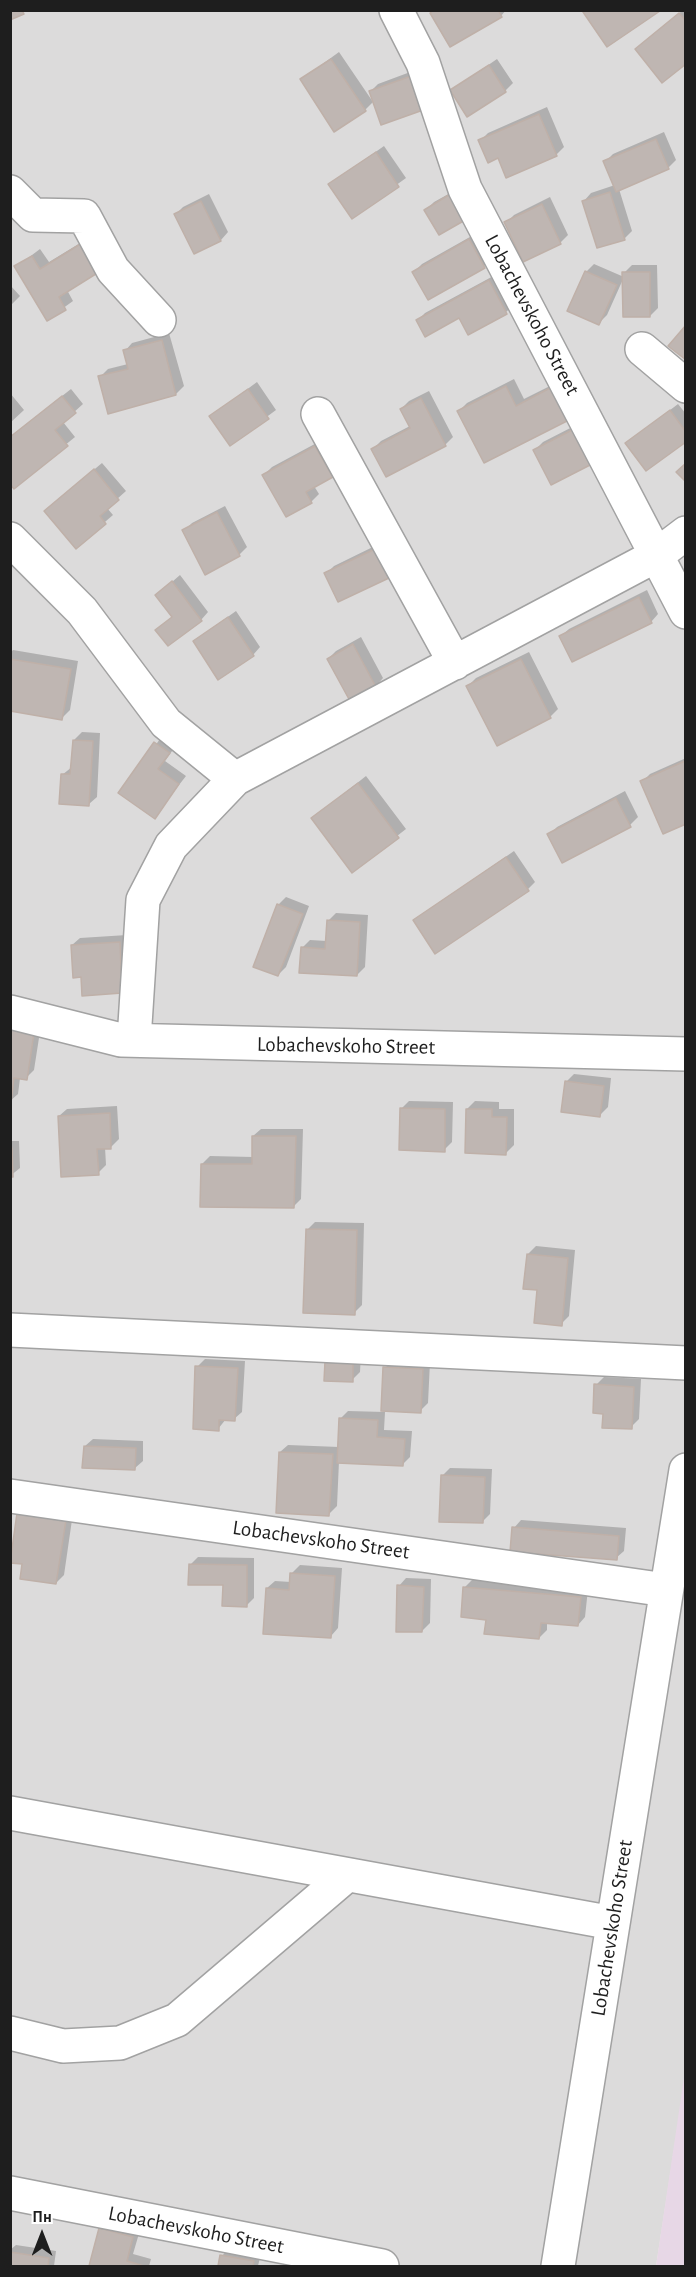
<!DOCTYPE html>
<meta charset="utf-8">
<style>
body{margin:0}
#map{position:relative;width:696px;height:2277px;overflow:hidden;background:#efebe5;font-family:"Alegreya Sans",sans-serif}
canvas{display:block}
.frame{position:absolute;inset:0;border:12px solid #1e1e1e;pointer-events:none}
.north{position:absolute;left:12px;top:2205px;width:60px;height:60px;-webkit-text-stroke:4px #fff;paint-order:stroke;rotate:0deg;font-size:16px;font-weight:700;line-height:24px;text-align:center;color:#1e1e1e}
.north::after{content:'';display:block;margin:auto;width:21px;height:27px;background:#1e1e1e;clip-path:polygon(50% 0,100% 100%,50% 72%,0 100%)}
</style>
<div id="map">
<canvas width="696" height="2277"></canvas>
<div class="frame"></div>
<div class="north">Пн</div>
</div>
<script>
const context = document.querySelector('canvas').getContext('2d');
context.lineJoin = 'round';
function paint(path, color) {
  context.fillStyle = color;
  context.fill(path, 'evenodd');
}
function toPath(rows) {
  const path = new Path2D();
  for (const r of rows) {
    path.moveTo(r[0], r[1]);
    for (let i = 2; i < r.length; i += 2) path.lineTo(r[i], r[i + 1]);
  }
  return path;
}
function trace(path, color, width, dash) {
  context.strokeStyle = color;
  context.lineWidth = width;
  context.lineCap = dash ? 'butt' : 'round';
  context.setLineDash(dash || []);
  context.stroke(path);
}
function drawText(font, color, halo, rows, align = 'center') {
  context.font = font + ' "Alegreya Sans",sans-serif';
  context.lineWidth = 6;
  context.setLineDash([]);
  context.textBaseline = 'middle';
  context.strokeStyle = halo;
  context.fillStyle = color;
  for (const [text, x, y, turn = 0] of rows) {
    context.save();
    context.translate(x, y);
    context.rotate((+turn || 0) * Math.PI / 180);
    context.textAlign = isNaN(turn) ? turn : align;
    if (halo) context.strokeText(text, 0, 0);
    context.fillText(text, 0, 0);
    context.restore();
  }
}
const residential = toPath([
 [11,11,685,11,686,2071,656,2266,11,2266]
]);
const industrial = toPath([
 [685,2071,685,2266,656,2266]
]);
const shadow = toPath([
 [435,10,506,10,501,16],
 [683,10,686,10,686,62,637,49],
 [339,52,373,102,365,110,302,79],
 [497,59,513,83,505,91,452,90],
 [421,68,433,100,370,92,378,84],
 [547,107,564,147,556,155,499,156,480,141,488,133],
 [664,132,676,160,668,168,619,189,632,231,624,239,584,201,591,193,615,185,605,162,613,154],
 [384,146,406,178,352,217,330,184],
 [461,187,474,210,426,210,434,202],
 [209,194,228,232,221,240,194,252,175,215,183,207],
 [550,197,568,235,560,243,506,223,514,215],
 [477,233,492,259,484,266,429,298,414,272,422,264],
 [90,237,67,290,73,301,48,319,16,267,40,249,49,262],
 [594,264,624,277,607,315,599,323,586,272],
 [632,265,657,265,658,308,650,316,624,273],
 [497,274,514,305,506,312,418,320,425,313],
 [10,285,20,296,10,306],
 [169,333,184,386,176,394,109,412,100,377,108,369,128,364,125,351,132,343],
 [514,379,524,399,558,382,573,411,566,419,459,411,467,403],
 [257,382,276,410,230,444,211,416],
 [71,389,83,404,63,422,75,437,14,487,10,437],
 [429,391,453,437,445,445,373,449,381,441,410,426,401,409,409,401],
 [10,393,24,410,10,423],
 [678,404,686,414,686,440,627,443],
 [584,421,593,462,535,450,543,442],
 [324,439,340,468,314,486,319,494,311,502,264,475,272,467],
 [102,463,126,491,107,508,113,515,76,547,54,503],
 [225,506,247,547,239,555,184,531,192,523],
 [383,542,396,569,388,577,326,574,334,566],
 [180,575,208,612,201,620,173,616,157,595],
 [647,590,658,614,651,622,561,636,569,629],
 [236,611,260,647,253,655,194,641],
 [361,637,383,678,376,686,351,699,328,659,336,651],
 [13,650,78,661,70,710,62,718,10,710,10,653],
 [529,652,558,709,550,717,468,686,476,678],
 [82,732,100,733,97,797,89,804,62,775,72,767,74,740],
 [163,735,177,744,165,761,186,776,154,817,120,793],
 [686,758,686,822,642,782,650,774],
 [366,776,406,829,352,871,313,818],
 [625,791,638,817,630,825,563,861,549,835,557,827],
 [514,851,535,882,528,889,415,920],
 [286,897,309,906,286,967,278,975,278,905],
 [336,913,368,915,365,967,357,975,302,948,310,940,327,941,328,921],
 [127,935,130,984,83,975,72,945,80,938],
 [10,1021,41,1025,34,1070,26,1078,20,1078,18,1094,10,1101],
 [574,1074,611,1078,608,1107,600,1115,566,1082],
 [409,1101,453,1102,452,1142,444,1150,401,1109],
 [475,1101,499,1102,499,1109,514,1109,514,1145,506,1153,467,1109],
 [117,1106,119,1139,111,1147,105,1147,106,1165,98,1173,59,1116,67,1109],
 [261,1129,303,1129,301,1199,293,1207,202,1164,210,1156,253,1157,253,1136],
 [10,1141,19,1141,20,1168,10,1176],
 [315,1222,364,1223,362,1305,354,1313,307,1230],
 [536,1246,575,1250,569,1316,561,1324,538,1289,528,1254],
 [361,1354,360,1372,352,1380,325,1379],
 [205,1359,245,1361,242,1412,234,1419,226,1419,218,1429,197,1367],
 [393,1360,430,1362,428,1403,420,1411,385,1368],
 [604,1377,641,1379,639,1419,631,1427,604,1412,596,1385],
 [348,1411,385,1412,384,1430,412,1431,410,1457,402,1465,339,1461,337,1506,329,1514,280,1452,288,1445,339,1447,340,1419],
 [93,1439,143,1441,143,1461,135,1468,85,1446],
 [450,1468,492,1469,490,1514,482,1522,442,1476],
 [27,1506,73,1513,64,1575,56,1583],
 [521,1520,626,1528,624,1551,616,1558,514,1528],
 [198,1557,254,1558,254,1598,246,1606,224,1584,190,1565],
 [300,1565,342,1568,338,1628,331,1636,267,1588,275,1581,291,1582,292,1573],
 [406,1578,431,1579,430,1623,422,1631,399,1586],
 [473,1579,588,1589,585,1617,578,1625,547,1622,547,1630,539,1638,487,1618,465,1587],
 [108,2221,140,2230,133,2254,151,2259,149,2266,90,2266,100,2229],
 [16,2245,56,2251,54,2266,10,2266,10,2250],
 [229,2248,261,2253,258,2266,220,2266,222,2256]
]);
const building = toPath([
 [10,10,22,10,24,14,10,20,10,10],
 [434,10,498,10,502,17,450,47,430,13,434,10],
 [586,10,660,10,660,11,607,47,583,12,586,10],
 [679,13,686,21,686,64,662,83,635,49,679,13],
 [331,59,366,111,334,132,300,79,331,59],
 [489,65,506,92,467,117,450,90,489,65],
 [414,75,426,109,381,125,369,91,414,75],
 [539,114,557,156,506,178,498,158,488,163,478,140,539,114],
 [656,139,669,169,616,192,603,161,656,139],
 [376,152,399,187,352,219,328,184,376,152],
 [610,192,625,240,597,248,582,201,610,192],
 [452,193,467,219,439,235,424,210,452,193],
 [201,201,221,241,194,254,174,214,201,201],
 [542,204,561,244,523,262,504,222,542,204],
 [469,239,485,268,428,300,412,272,469,239],
 [82,243,99,272,59,297,66,310,47,321,14,266,32,256,40,269,82,243],
 [585,271,617,285,599,325,567,311,585,271],
 [622,272,650,272,650,317,623,317,622,272],
 [489,280,507,314,468,335,459,318,425,337,416,320,489,280],
 [686,325,686,360,668,346,686,325],
 [162,340,176,395,108,414,98,376,128,369,123,350,162,340],
 [506,386,516,406,550,388,567,421,484,463,457,411,506,386],
 [248,389,269,419,230,446,209,416,248,389],
 [62,396,76,413,55,430,68,446,14,489,10,484,10,437,62,396],
 [421,398,446,446,386,477,371,449,410,428,400,409,421,398],
 [670,410,686,432,686,442,646,471,625,443,670,410],
 [576,428,594,463,551,485,533,450,576,428],
 [315,446,333,477,306,492,312,503,286,517,262,475,315,446],
 [686,463,686,482,676,472,686,463],
 [94,469,119,500,100,516,106,524,76,549,44,511,94,469],
 [217,512,240,556,205,575,182,530,217,512],
 [375,549,389,578,338,602,324,573,375,549],
 [172,581,202,621,168,646,155,630,172,617,155,595,172,581],
 [639,597,652,623,572,662,559,636,639,597],
 [228,617,254,656,218,680,193,641,228,617],
 [353,644,376,687,350,701,327,659,353,644],
 [10,659,71,669,62,720,10,711,10,659],
 [521,659,551,718,497,746,466,686,521,659],
 [73,740,93,741,89,806,59,804,61,774,70,774,73,740],
 [154,742,170,753,158,769,179,784,155,819,118,793,154,742],
 [685,761,686,824,663,834,640,781,685,761],
 [358,783,399,838,352,873,311,818,358,783],
 [616,798,631,827,562,863,547,834,616,798],
 [506,857,529,891,435,954,413,920,506,857],
 [277,904,303,914,278,976,253,967,277,904],
 [327,920,360,922,357,976,299,973,301,947,325,949,327,920],
 [120,942,122,993,82,996,81,977,73,978,71,945,120,942],
 [10,1029,34,1033,27,1080,14,1078,11,1103,10,1029],
 [565,1081,604,1086,600,1117,561,1112,565,1081],
 [400,1108,445,1109,445,1152,399,1150,400,1108],
 [466,1109,492,1109,492,1117,507,1117,506,1155,465,1153,466,1109],
 [110,1113,111,1149,97,1149,99,1175,61,1177,58,1116,110,1113],
 [252,1136,296,1136,294,1208,200,1207,201,1164,252,1164,252,1136],
 [10,1148,12,1148,13,1177,10,1177,10,1148],
 [306,1229,357,1230,355,1315,303,1313,306,1229],
 [527,1254,568,1258,562,1326,534,1323,537,1290,523,1289,527,1254],
 [325,1361,353,1362,353,1382,324,1381,325,1361],
 [195,1366,238,1368,235,1421,219,1420,219,1431,193,1429,195,1366],
 [383,1367,423,1369,421,1413,381,1411,383,1367],
 [594,1384,634,1387,632,1429,602,1428,603,1414,593,1413,594,1384],
 [339,1418,378,1420,377,1437,405,1439,403,1466,337,1463,339,1418],
 [84,1446,136,1448,135,1470,82,1468,84,1446],
 [279,1452,333,1454,329,1516,276,1513,279,1452],
 [441,1475,485,1477,483,1523,439,1522,441,1475],
 [17,1513,66,1520,56,1584,20,1579,22,1564,10,1563,17,1513],
 [512,1527,619,1536,617,1560,510,1552,512,1527],
 [189,1564,247,1565,247,1607,222,1606,223,1585,188,1585,189,1564],
 [290,1573,335,1576,331,1638,263,1634,266,1588,289,1590,290,1573],
 [397,1585,424,1587,422,1632,396,1632,397,1585],
 [463,1587,581,1597,578,1626,541,1623,539,1639,484,1634,486,1620,461,1617,463,1587],
 [99,2228,133,2237,127,2261,144,2266,89,2266,99,2228],
 [10,2252,49,2258,48,2266,10,2266,10,2252],
 [220,2255,254,2261,253,2266,218,2266,220,2255]
]);
const minor = toPath([
 [396,10,423,63,465,189,686,612],
 [10,192,33,215,84,216,113,270,159,320],
 [642,349,686,386],
 [318,414,455,663],
 [10,539,82,611,166,723,235,779],
 [10,1012,121,1040,686,1054],
 [134,1040,143,900,171,846,235,779,657,555,686,533],
 [10,1330,686,1363],
 [10,1496,666,1590],
 [10,1813,613,1923],
 [10,2033,63,2046,120,2043,177,2020,347,1875],
 [10,2193,382,2266],
 [558,2266,686,1470]
]);
const streetNames = [
 ["Lobachevskoho Street",532,315,62],
 ["Lobachevskoho Street",346,1046,1],
 ["Lobachevskoho Street",321,1540,8],
 ["Lobachevskoho Street",612,1928,-81],
 ["Lobachevskoho Street",196,2230,11]
];
paint(residential, '#dcdbdb');
paint(industrial, '#e7d7e6');
paint(shadow, '#0003');
paint(building, '#bfb6b2');
trace(building, '#bfb0a8', 1.5);
trace(minor, '#a2a2a2', 36);
trace(minor, '#fff', 33);
drawText('21px', '#1e1e1e', '#fff', streetNames);
</script>
